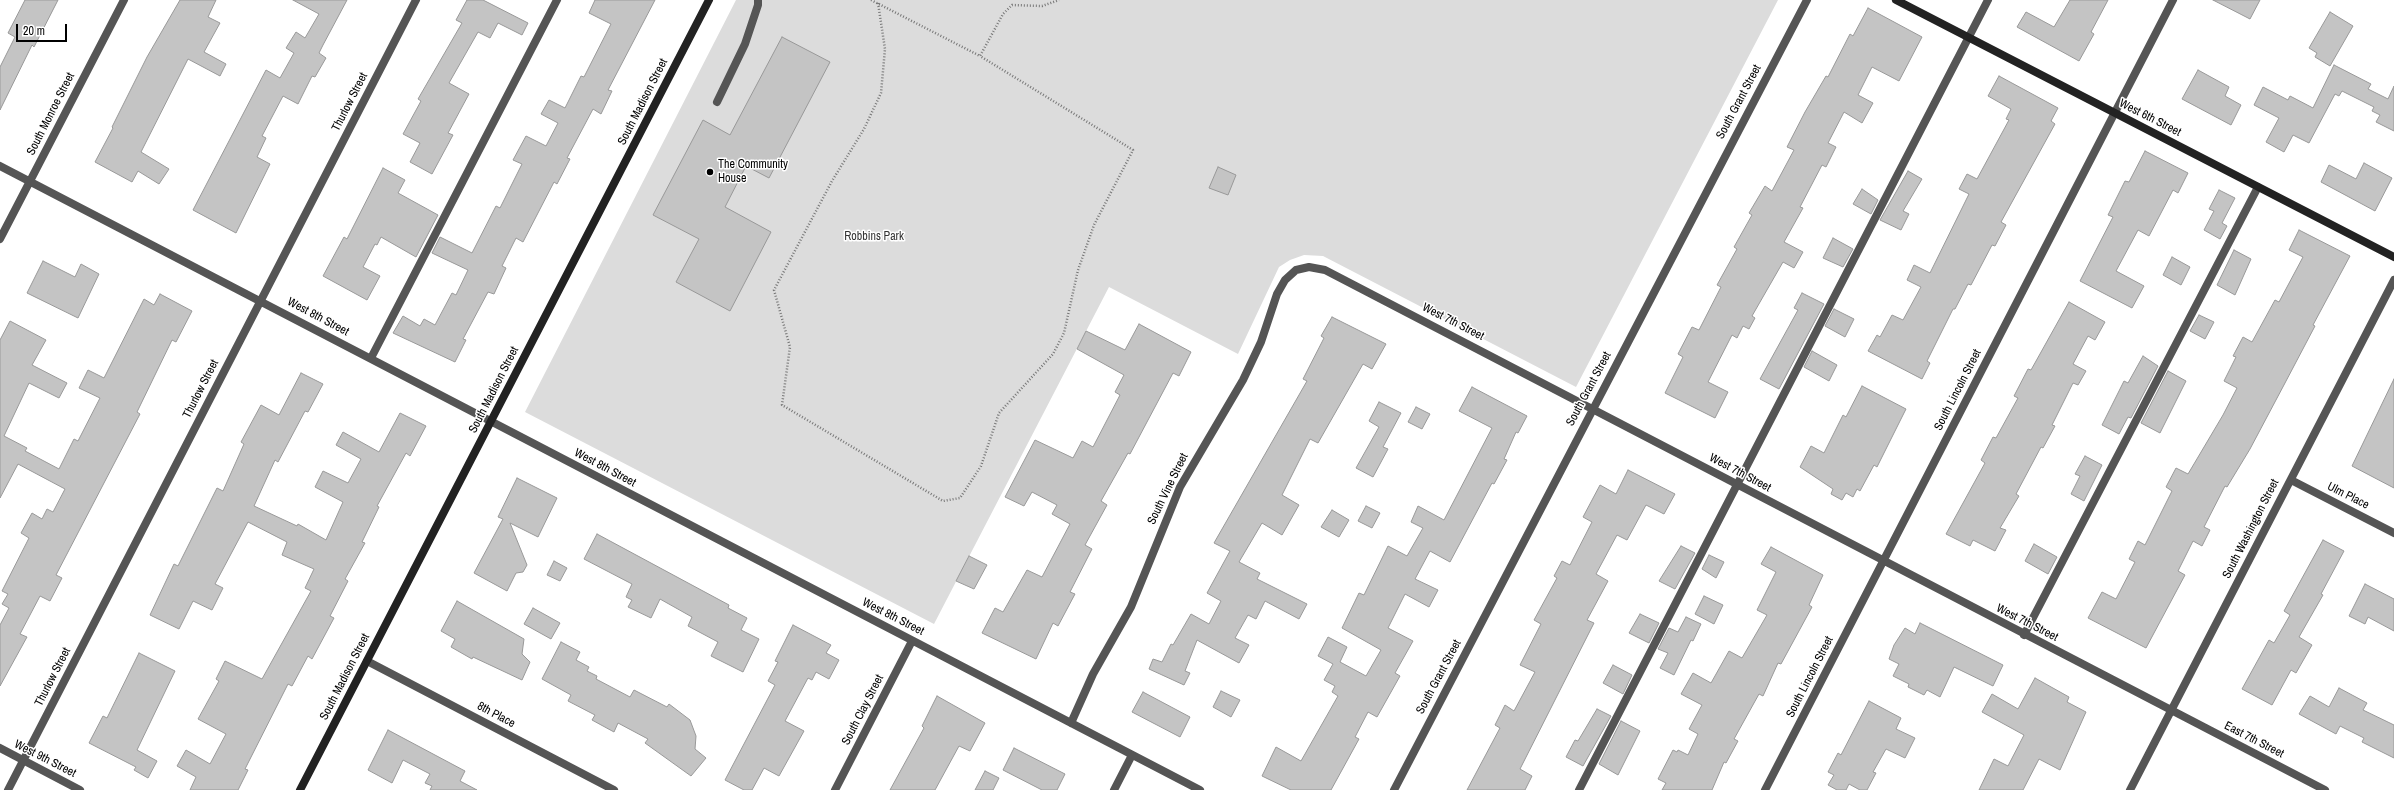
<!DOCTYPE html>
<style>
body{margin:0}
#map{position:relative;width:2394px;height:790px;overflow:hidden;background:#fff;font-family:"Archivo Narrow",sans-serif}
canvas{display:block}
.scale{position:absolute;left:16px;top:24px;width:51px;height:18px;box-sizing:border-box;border:2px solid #000;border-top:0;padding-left:5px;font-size:12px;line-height:14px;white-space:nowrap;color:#000;-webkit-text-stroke:3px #fff;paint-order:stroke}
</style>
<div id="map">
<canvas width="2394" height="790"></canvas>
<div class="scale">20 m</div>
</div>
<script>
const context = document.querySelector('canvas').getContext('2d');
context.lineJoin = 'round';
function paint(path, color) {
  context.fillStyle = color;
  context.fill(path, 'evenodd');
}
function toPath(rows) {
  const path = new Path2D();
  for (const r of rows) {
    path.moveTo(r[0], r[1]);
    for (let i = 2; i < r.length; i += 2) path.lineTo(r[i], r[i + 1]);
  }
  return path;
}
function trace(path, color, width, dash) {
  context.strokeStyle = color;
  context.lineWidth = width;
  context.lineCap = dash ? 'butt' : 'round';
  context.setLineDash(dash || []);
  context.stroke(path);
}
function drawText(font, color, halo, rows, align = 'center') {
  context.font = font + ' "Archivo Narrow",sans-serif';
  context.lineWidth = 3;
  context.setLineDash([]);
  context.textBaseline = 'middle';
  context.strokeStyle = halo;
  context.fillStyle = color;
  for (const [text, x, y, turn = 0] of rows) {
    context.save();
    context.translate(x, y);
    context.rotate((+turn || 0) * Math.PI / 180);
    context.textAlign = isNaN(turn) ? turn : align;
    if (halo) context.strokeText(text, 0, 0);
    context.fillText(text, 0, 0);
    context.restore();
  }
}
const green = toPath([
 [736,0,1778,0,1576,387,1323,256,1304,255,1290,260,1279,267,1238,354,1109,287,934,624,525,412]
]);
const building = toPath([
 [25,0,58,0,34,47,32,45,0,110,0,67,15,37,8,33,25,0],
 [180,0,216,0,208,17,220,23,204,52,226,64,220,76,188,59,141,152,169,169,159,184,138,171,132,182,95,162,113,128,112,127,147,57,180,0],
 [293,0,347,0,323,45,319,53,326,58,315,77,312,76,298,104,283,96,262,136,266,138,257,157,270,164,236,233,193,210,266,70,280,78,294,53,286,48,296,32,305,38,319,14,293,0],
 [467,0,483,0,528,23,522,35,498,23,490,38,478,32,449,83,469,94,448,133,453,135,432,174,410,162,420,143,403,134,421,101,418,99,462,23,456,20,467,0],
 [595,0,655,0,608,90,612,91,601,114,593,109,567,158,570,159,557,184,554,182,523,242,516,238,502,266,506,268,494,294,488,292,463,339,466,340,455,362,393,333,403,316,420,326,424,319,435,325,452,293,456,295,468,270,432,253,440,237,472,253,496,206,500,208,522,164,513,160,526,136,546,146,558,123,541,114,549,100,565,108,581,76,584,77,611,24,589,13,595,0],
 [2070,0,2108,0,2091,32,2094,34,2079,61,2017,27,2026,12,2054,27,2070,0],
 [2213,0,2260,0,2250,19,2213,0],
 [1868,8,1922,37,1899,81,1872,67,1858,95,1873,103,1862,123,1844,112,1828,143,1836,147,1826,167,1822,165,1800,207,1803,208,1784,242,1803,252,1794,268,1783,262,1752,316,1755,318,1749,329,1743,326,1737,338,1732,335,1708,382,1728,392,1715,418,1665,393,1683,357,1678,354,1692,327,1699,330,1721,287,1717,285,1737,249,1734,247,1752,215,1749,213,1765,186,1772,191,1794,150,1787,147,1805,112,1826,76,1828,77,1850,34,1853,36,1868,8],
 [2330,12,2353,26,2330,66,2315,57,2317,53,2309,48,2330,12],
 [782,37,830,62,769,178,746,166,725,207,771,232,730,311,676,282,699,239,653,215,703,120,730,135,782,37],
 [2334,65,2371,84,2368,89,2388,99,2394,86,2394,131,2376,122,2380,115,2372,111,2374,107,2342,91,2339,96,2335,94,2309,143,2293,135,2284,152,2266,142,2279,118,2254,105,2263,87,2288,100,2290,96,2313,108,2334,65],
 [2198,70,2229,87,2225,96,2241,105,2231,125,2182,99,2198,70],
 [1999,76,2058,108,2051,121,2055,124,2001,222,2006,225,1995,246,1992,245,1971,285,1968,284,1955,309,1953,309,1927,361,1930,363,1922,379,1868,351,1877,335,1880,337,1892,315,1903,320,1921,287,1907,280,1914,265,1930,273,1969,194,1959,189,1967,174,1977,179,2009,120,2006,119,2011,109,1988,96,1999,76],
 [2145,151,2188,173,2178,193,2173,190,2149,236,2138,230,2116,271,2144,286,2132,308,2080,281,2113,217,2108,215,2125,181,2129,182,2145,151],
 [2364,163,2392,178,2375,211,2321,182,2329,165,2356,179,2364,163],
 [1218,167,1236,175,1228,195,1209,188,1218,167],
 [383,168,405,180,398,193,438,215,416,257,381,237,377,245,375,244,363,267,380,276,367,300,323,276,344,237,347,239,383,168],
 [1908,171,1922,179,1903,211,1909,214,1901,230,1880,220,1908,171],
 [1862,189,1878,200,1871,214,1853,204,1862,189],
 [2219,190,2235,198,2222,223,2227,226,2220,239,2204,230,2214,211,2209,209,2219,190],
 [2299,230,2350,256,2313,325,2315,326,2285,383,2250,449,2227,487,2225,486,2204,527,2210,530,2202,546,2193,541,2178,571,2185,575,2146,648,2088,618,2102,592,2116,599,2135,562,2129,559,2138,541,2145,545,2172,491,2166,487,2176,468,2188,474,2223,415,2237,388,2224,381,2236,357,2233,356,2243,337,2252,342,2275,300,2279,302,2303,257,2289,250,2299,230],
 [1833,238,1853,249,1843,267,1823,258,1833,238],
 [2234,250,2251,259,2235,295,2217,285,2234,250],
 [2172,257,2190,267,2181,285,2163,275,2172,257],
 [43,261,75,277,81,264,99,274,78,318,27,293,43,261],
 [1802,293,1824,304,1779,389,1760,379,1798,310,1794,308,1802,293],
 [160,294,192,311,176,342,172,340,137,412,140,414,56,575,62,578,50,601,40,596,20,634,27,637,0,686,0,625,9,608,2,604,8,594,2,591,29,538,21,533,32,513,42,519,47,509,53,512,65,489,18,464,0,498,0,340,10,321,46,340,32,365,67,383,59,398,29,383,4,436,27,448,25,451,59,469,74,439,78,441,100,398,79,388,88,370,104,378,144,299,154,305,160,294],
 [2069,302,2105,322,2095,340,2088,336,2073,364,2086,371,2078,385,2073,383,2052,425,2055,426,2043,448,2041,447,2016,494,2019,496,2000,528,2006,530,1995,551,1973,540,1970,546,1946,534,1985,463,1981,460,1993,437,1996,438,2018,398,2014,396,2028,369,2031,370,2069,302],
 [1834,309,1854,319,1845,337,1825,326,1834,309],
 [2199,315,2214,322,2205,339,2190,331,2199,315],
 [1332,317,1386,344,1372,369,1363,364,1318,443,1310,439,1282,495,1299,505,1282,535,1262,523,1239,562,1260,573,1257,579,1307,604,1299,619,1265,601,1256,619,1248,615,1235,638,1249,645,1239,663,1197,640,1185,671,1190,673,1184,685,1149,669,1153,659,1162,662,1171,644,1173,645,1191,614,1209,624,1221,601,1207,593,1230,551,1214,543,1307,381,1303,379,1324,338,1321,336,1332,317],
 [1139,324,1191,352,1179,376,1173,373,1130,454,1128,453,1101,501,1107,505,1085,545,1092,549,1070,592,1075,594,1058,626,1053,623,1036,659,982,633,995,608,1003,612,1027,570,1042,577,1070,524,1052,514,1057,505,1032,492,1024,506,1005,497,1035,440,1073,458,1082,441,1093,447,1120,395,1115,392,1124,375,1077,349,1086,331,1125,350,1139,324],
 [1812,351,1837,365,1829,381,1804,367,1812,351],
 [2143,356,2158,366,2131,418,2128,417,2119,434,2102,425,2124,381,2128,383,2143,356],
 [2168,371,2186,381,2160,433,2141,423,2168,371],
 [301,373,323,384,308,412,305,411,278,462,275,460,254,506,297,526,298,524,326,540,343,502,315,487,323,471,348,483,361,459,336,445,343,432,379,452,400,413,426,426,410,456,406,453,377,506,379,507,362,542,365,543,345,579,348,581,330,616,334,618,312,659,308,656,292,686,288,684,245,769,248,770,238,790,190,790,196,777,177,766,186,750,210,764,226,734,198,719,219,681,216,679,225,661,262,679,311,591,305,588,314,569,282,555,287,542,248,522,215,584,223,588,212,610,193,601,179,629,150,615,174,564,178,566,217,488,223,491,244,444,241,442,261,405,279,415,301,373],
 [2394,379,2394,488,2352,466,2394,379],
 [1862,386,1906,409,1877,467,1874,465,1860,491,1857,489,1853,497,1846,493,1842,500,1831,494,1833,489,1800,467,1811,446,1824,453,1843,415,1846,417,1862,386],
 [1472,387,1527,416,1518,433,1516,432,1504,459,1507,460,1494,484,1492,483,1450,562,1430,551,1415,579,1438,590,1429,607,1405,594,1388,628,1413,641,1395,673,1400,676,1377,717,1368,712,1355,737,1359,739,1331,790,1291,790,1262,776,1276,747,1301,761,1338,696,1332,692,1335,686,1324,680,1333,664,1318,656,1328,637,1347,647,1340,662,1366,676,1381,650,1342,628,1359,593,1364,595,1388,546,1407,556,1423,528,1411,522,1418,506,1444,520,1492,428,1459,411,1472,387],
 [1379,402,1401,413,1383,447,1388,449,1373,477,1356,468,1379,427,1369,421,1379,402],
 [1416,407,1430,414,1422,429,1408,422,1416,407],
 [2085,456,2102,465,2084,501,2071,494,2080,476,2075,474,2085,456],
 [1628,470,1675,494,1664,514,1646,505,1627,540,1617,535,1596,574,1608,581,1587,620,1594,623,1520,769,1532,776,1525,790,1467,790,1500,728,1495,725,1505,705,1514,711,1535,672,1520,665,1541,624,1534,620,1557,578,1554,576,1562,561,1570,565,1592,522,1583,517,1600,485,1616,494,1628,470],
 [517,478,557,498,538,537,510,523,527,565,523,572,516,573,507,591,474,573,503,519,498,517,517,478],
 [1366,506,1380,513,1372,528,1358,521,1366,506],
 [1332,510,1349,520,1339,537,1321,527,1332,510],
 [597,534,729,605,728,608,747,618,741,630,759,639,743,672,711,656,718,642,688,626,692,617,660,599,651,618,628,607,632,600,626,597,632,584,584,559,597,534],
 [2323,540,2344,551,2321,594,2323,595,2299,637,2312,645,2296,673,2291,670,2272,705,2242,689,2269,640,2274,643,2290,615,2284,611,2323,540],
 [2034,544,2057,557,2048,574,2025,561,2034,544],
 [1681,546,1695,553,1675,589,1659,581,1681,546],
 [1771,547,1823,575,1809,605,1812,607,1781,664,1778,663,1763,696,1759,694,1734,739,1738,741,1726,763,1724,762,1712,790,1662,790,1666,783,1658,779,1673,750,1677,752,1678,750,1688,755,1698,734,1689,729,1702,705,1681,694,1693,673,1711,683,1729,651,1742,658,1767,615,1757,610,1776,572,1761,564,1771,547],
 [1709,555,1724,562,1716,578,1702,569,1709,555],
 [969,556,987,565,974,589,956,581,969,556],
 [554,561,567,568,560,581,547,575,554,561],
 [2365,584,2394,599,2394,631,2368,617,2365,624,2349,616,2365,584],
 [1704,596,1723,605,1714,624,1695,614,1704,596],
 [457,601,524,639,522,654,530,662,522,680,473,657,472,659,451,647,455,639,441,631,457,601],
 [533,608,560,623,551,639,524,624,533,608],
 [1640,614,1659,623,1649,643,1629,633,1640,614],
 [1686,617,1701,624,1693,641,1691,640,1674,675,1660,668,1668,653,1658,649,1669,628,1678,632,1686,617],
 [1920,623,2003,665,1993,686,1954,667,1940,697,1927,690,1924,695,1908,687,1909,684,1893,676,1899,664,1889,659,1894,645,1905,628,1915,634,1920,623],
 [793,625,831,645,826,653,839,660,829,679,816,672,812,680,808,678,785,721,804,731,779,776,764,768,752,790,744,790,725,780,775,685,768,681,778,662,775,661,793,625],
 [561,642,580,652,576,660,589,667,587,671,597,676,596,679,630,697,634,690,667,707,669,704,690,720,696,736,695,749,706,758,691,776,645,743,648,739,618,723,614,732,592,720,595,715,568,701,571,695,542,679,561,642],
 [139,653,175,671,137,750,157,761,148,778,134,770,136,767,89,743,103,716,107,718,139,653],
 [1613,665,1632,675,1623,694,1603,683,1613,665],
 [2035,678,2069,697,2067,702,2086,712,2060,770,2039,759,2023,790,1979,790,1994,759,2008,766,2024,735,1982,712,1992,694,2018,709,2035,678],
 [2339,688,2367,703,2363,710,2394,725,2394,758,2362,742,2364,738,2340,726,2336,734,2299,714,2310,696,2329,707,2339,688],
 [1221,691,1240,700,1231,717,1213,707,1221,691],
 [1143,692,1190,717,1180,737,1132,712,1143,692],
 [937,696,985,723,970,751,959,746,935,790,890,790,924,728,922,726,937,696],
 [1869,701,1901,718,1896,729,1915,738,1905,758,1886,749,1873,772,1876,773,1867,790,1860,790,1849,784,1846,790,1837,790,1828,785,1834,775,1828,772,1838,753,1841,755,1869,701],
 [1597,709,1611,716,1583,766,1566,757,1575,740,1578,741,1597,709],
 [1621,721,1640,731,1618,775,1599,764,1621,721],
 [388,730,465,771,460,781,477,790,430,790,432,786,425,783,430,774,403,760,392,783,368,770,388,730],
 [1014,748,1065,774,1057,790,1042,790,1003,770,1014,748],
 [985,771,999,778,993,790,975,790,985,771]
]);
const path = toPath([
 [871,0,980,56,1003,14,1012,5,1042,6,1059,0],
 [878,3,885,49,881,93,864,129,832,181,774,290,790,347,782,405,943,501,960,498,981,466,999,413,1053,354,1064,333,1078,270,1094,225,1133,150,980,56]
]);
const lane = toPath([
 [717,102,745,44,758,5,758,0],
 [371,358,557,0],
 [2024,635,2258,187],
 [1579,790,1988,0]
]);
const street = toPath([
 [0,166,1200,790],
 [0,239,124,0],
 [2291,480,2394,533],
 [367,661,614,790],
 [1071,723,1093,674,1131,607,1180,487,1243,380,1261,342,1277,294,1285,280,1296,270,1309,267,1325,270,2325,790],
 [0,748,80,790],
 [8,790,416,0],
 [835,790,912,641],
 [1114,790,1132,755],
 [1394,790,1807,0],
 [1765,790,2173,0],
 [2130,790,2394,280]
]);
const secondary = toPath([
 [1896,0,2394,257],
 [300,790,709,0]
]);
const markers = [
 [710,172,4,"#000"]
];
const streetNames = [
 ["Thurlow Street",350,102,-63],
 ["South Madison Street",643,102,-63],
 ["South Grant Street",1739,102,-62],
 ["South Monroe Street",51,114,-63],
 ["West 6th Street",2150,118,27],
 ["West 8th Street",318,317,28],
 ["West 7th Street",1453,322,27],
 ["Thurlow Street",201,389,-63],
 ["South Grant Street",1589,389,-62],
 ["South Madison Street",494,390,-63],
 ["South Lincoln Street",1958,390,-63],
 ["West 8th Street",605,468,28],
 ["West 7th Street",1740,473,28],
 ["South Vine Street",1168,489,-64],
 ["Ulm Place",2348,496,27],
 ["South Washington Street",2251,529,-63],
 ["West 8th Street",893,617,27],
 ["West 7th Street",2027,623,27],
 ["Thurlow Street",53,677,-63],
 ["South Madison Street",345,677,-63],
 ["South Grant Street",1439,677,-62],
 ["South Lincoln Street",1810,677,-63],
 ["South Clay Street",863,710,-63],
 ["8th Place",496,715,28],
 ["East 7th Street",2254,740,27],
 ["West 9th Street",45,759,27]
];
const poiNames = [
 ["The Community",718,165],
 ["House",718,179]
];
const parkNames = [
 ["Robbins Park",874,237]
];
paint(green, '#dcdcdc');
paint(building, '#c4c4c4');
trace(building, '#999', 1);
trace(path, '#777', 2.5, [1, 2]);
trace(lane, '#555', 8);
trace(street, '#555', 8);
trace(secondary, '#222', 8);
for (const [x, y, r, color] of markers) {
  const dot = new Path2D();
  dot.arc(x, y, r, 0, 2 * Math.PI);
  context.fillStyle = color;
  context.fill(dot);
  trace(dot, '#fff', 1.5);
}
drawText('12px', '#000', '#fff', streetNames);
drawText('12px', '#000', '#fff', poiNames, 'left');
drawText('12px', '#333', '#fff', parkNames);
</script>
